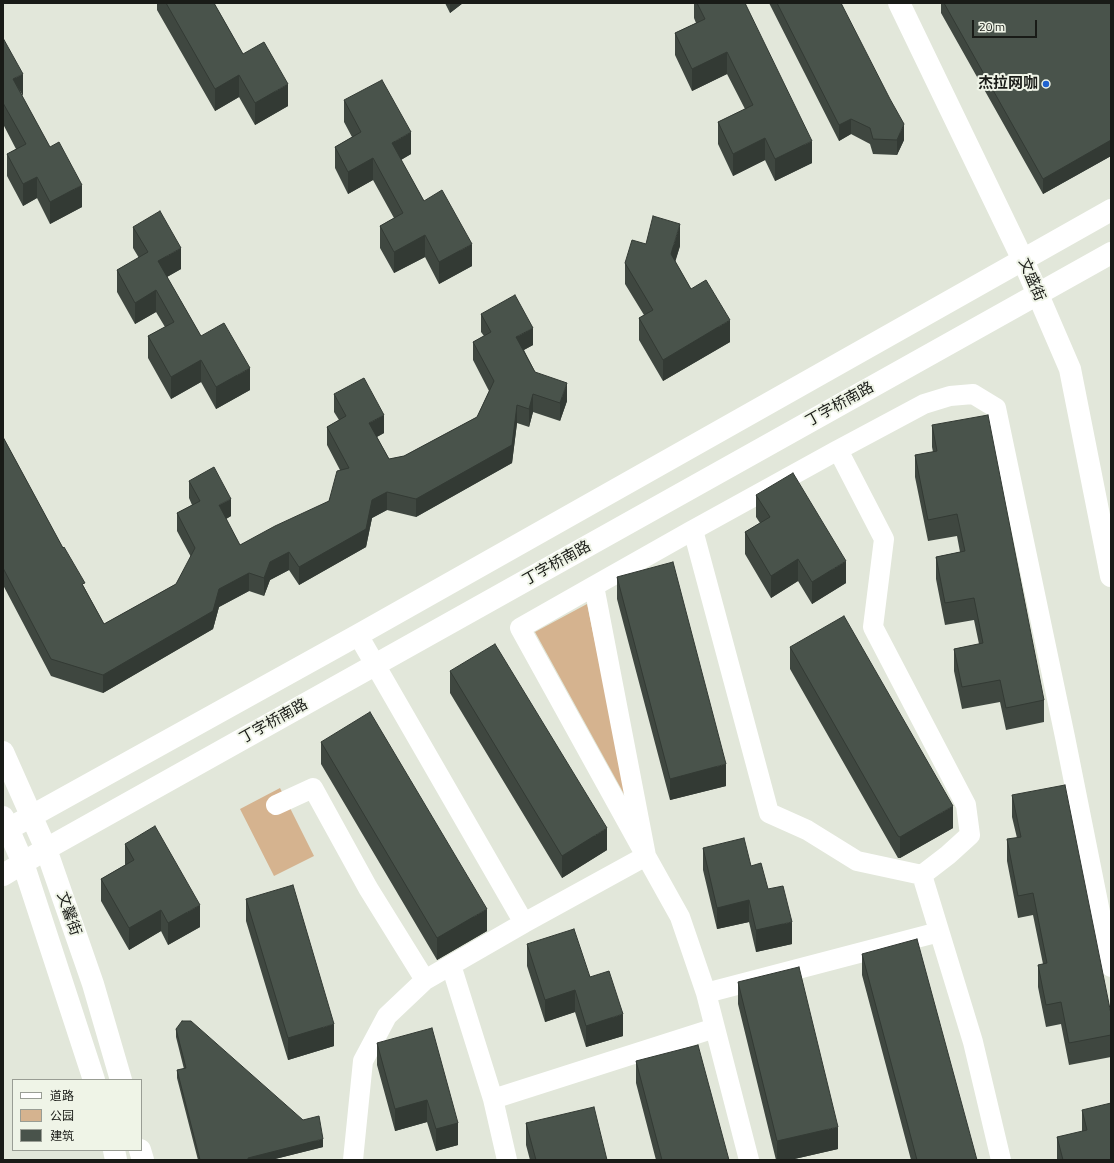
<!DOCTYPE html>
<meta charset="utf-8">
<style>
body{margin:0}
#map{position:relative;width:1114px;height:1163px;overflow:hidden;background:#e2e7da;font-family:"Titillium Web","Noto Sans SC",sans-serif}
canvas{display:block}
.frame{position:absolute;inset:0;border:4px solid #191b17;pointer-events:none}
.legend{position:absolute;left:12px;top:1079px;width:130px;height:72px;box-sizing:border-box;background:#eff4e7;border:1px solid #999d94;margin:0;padding:5px 7px;list-style:none;font-size:12px;color:#191b17}
.legend li{display:flex;align-items:center;gap:8px;height:20px}
.legend b{width:20px;border:1px solid #999d94}
.scale{position:absolute;left:972px;top:20px;width:65px;height:18px;box-sizing:border-box;border:2px solid #191b17;border-top:0;padding-left:5px;font-size:12px;line-height:14px;white-space:nowrap;color:#191b17;-webkit-text-stroke:3px #eff4e7;paint-order:stroke}
</style>
<div id="map">
<canvas width="1114" height="1163"></canvas>
<div class="frame"></div>
<ul class="legend">
<li><b style="height:5px;background:#fff"></b>道路</li>
<li><b style="height:11px;background:#d5b38f"></b>公园</li>
<li><b style="height:11px;background:#49534b"></b>建筑</li>
</ul>
<div class="scale">20 m</div>
</div>
<script>
const context = document.querySelector('canvas').getContext('2d');
context.lineJoin = 'round';
function paint(path, color) {
  context.fillStyle = color;
  context.fill(path, 'evenodd');
}
function toPath(rows) {
  const path = new Path2D();
  for (const r of rows) {
    path.moveTo(r[0], r[1]);
    for (let i = 2; i < r.length; i += 2) path.lineTo(r[i], r[i + 1]);
  }
  return path;
}
function trace(path, color, width, dash) {
  context.strokeStyle = color;
  context.lineWidth = width;
  context.lineCap = dash ? 'butt' : 'round';
  context.setLineDash(dash || []);
  context.stroke(path);
}
function drawText(font, color, halo, rows, align = 'center') {
  context.font = font + ' "Titillium Web","Noto Sans SC",sans-serif';
  context.lineWidth = 4;
  context.setLineDash([]);
  context.textBaseline = 'middle';
  context.strokeStyle = halo;
  context.fillStyle = color;
  for (const [text, x, y, turn = 0] of rows) {
    context.save();
    context.translate(x, y);
    context.rotate((+turn || 0) * Math.PI / 180);
    context.textAlign = isNaN(turn) ? turn : align;
    if (halo) context.strokeText(text, 0, 0);
    context.fillText(text, 0, 0);
    context.restore();
  }
}
const green = toPath([
 [587,604,629,803,535,632],
 [280,788,314,856,274,876,240,809]
]);
const minor = toPath([
 [838,450,924,404,950,396,973,394,996,408,1065,737,1111,967],
 [693,530,838,450,884,539,873,627,966,805,970,835,948,855,922,875,973,1042,1001,1160],
 [594,586,693,530,769,813,807,830,857,861,922,875],
 [358,635,524,923,646,856,520,628,594,586,646,856,680,917,706,993,749,1160],
 [276,805,313,788,368,888,425,980,524,923],
 [451,965,493,1099,715,1028],
 [706,993,939,932],
 [493,1099,507,1160],
 [353,1160,363,1061,387,1016,425,980]
]);
const tertiary = toPath([
 [899,3,1023,260,1070,369,1111,576]
]);
const secondary = toPath([
 [3,752,46,849,93,984,121,1080],
 [3,817,23,863,94,1080],
 [3,832,358,635,1111,210],
 [3,875,46,849,1111,253],
 [114,1150,116,1160],
 [140,1150,143,1160]
]);
const wall = toPath([
 [157,3,214,3,243,54,288,106,255,125,239,97,215,111,157,10],
 [445,3,463,3,450,13],
 [694,3,745,3,812,163,775,181,765,160,733,176,718,144,718,122,745,109,727,74,692,91,675,55,675,33,696,23,694,18],
 [769,3,841,3,904,140,897,155,873,154,870,144,851,134,839,141],
 [941,3,1111,3,1111,156,1043,194,941,13],
 [3,38,22,96,82,207,50,224,37,198,23,206,7,176,7,154,16,149,3,124],
 [344,100,411,154,401,160,424,201,472,266,439,284,425,257,394,273,380,248,380,226,394,218,373,180,348,194,335,168,335,147,352,137,344,122],
 [133,227,181,269,167,277,201,336,250,390,216,409,201,382,171,399,148,358,148,336,165,327,156,312,135,324,117,292,117,270,139,258,133,248],
 [646,244,680,246,675,261,691,289,730,342,663,381,639,340,639,318,644,315,625,284,625,263],
 [481,314,533,345,524,350,535,372,567,401,560,421,533,412,529,427,517,423,512,463,416,517,387,510,372,518,366,547,299,585,289,570,270,580,264,596,249,591,219,607,213,629,103,693,51,676,3,585,3,437,104,624,176,584,191,557,177,531,177,513,192,505,189,498,189,481,231,516,226,519,240,545,329,501,340,470,327,445,327,427,339,420,334,412,334,394,384,433,377,437,389,459,404,456,477,417,489,391,473,360,473,342,484,336,481,332],
 [932,425,1044,700,1044,722,1006,730,1000,702,962,709,954,671,954,649,979,644,974,620,945,625,936,579,936,557,960,552,957,536,928,541,915,477,915,455,933,452,932,447],
 [756,495,846,583,812,604,798,581,771,598,745,554,745,532,760,523,756,517],
 [617,577,726,786,670,800,617,599],
 [790,647,953,828,900,858,898,858,790,669],
 [450,671,607,850,562,878,450,693],
 [321,742,487,931,437,960,321,764],
 [1012,795,1111,1014,1111,1057,1069,1065,1061,1024,1046,1027,1038,987,1038,965,1043,964,1033,915,1018,918,1007,861,1007,839,1017,838,1012,817],
 [125,844,200,927,168,945,161,931,129,950,101,901,101,879,125,865],
 [703,848,751,866,768,889,792,944,756,952,749,922,717,929,703,870],
 [246,899,334,1046,288,1060,246,921],
 [527,944,590,977,623,1036,586,1047,575,1012,545,1022,527,966],
 [862,954,977,1160,911,1160,862,975],
 [738,982,838,1149,790,1160,776,1160,738,1004],
 [176,1029,323,1147,271,1160,198,1160,177,1078,177,1070,184,1069,176,1037],
 [377,1043,458,1123,458,1145,436,1151,427,1122,395,1131,377,1065],
 [636,1061,729,1160,656,1160,636,1083],
 [1082,1110,1111,1160,1057,1160,1057,1137,1082,1132],
 [526,1123,607,1160,530,1160,526,1145]
]);
const shadedWall = toPath([
 [450,3,463,3,450,13],
 [727,52,727,74,692,91,692,69],
 [23,74,23,96,13,79],
 [239,75,239,97,215,111,215,89],
 [288,84,288,106,255,125,255,103],
 [851,119,851,134,839,141,839,125],
 [904,124,904,140,897,155,897,140],
 [411,132,411,154,392,165,392,143],
 [765,138,765,160,733,176,733,154],
 [1111,140,1111,156,1043,194,1043,179],
 [812,141,812,163,775,181,775,159],
 [373,158,373,180,348,194,348,172],
 [37,177,37,198,23,206,23,184],
 [82,185,82,207,50,224,50,202],
 [680,224,680,246,671,276,671,254],
 [425,235,425,257,394,273,394,252],
 [472,244,472,266,439,284,439,262],
 [181,248,181,269,158,282,158,261],
 [156,290,156,312,135,324,135,303],
 [730,320,730,342,663,381,663,360],
 [533,328,533,345,516,354,516,337],
 [201,360,201,382,171,399,171,377],
 [250,368,250,390,216,409,216,387],
 [567,383,567,401,560,421,560,403],
 [533,394,533,412,529,427,529,409],
 [517,405,517,423,512,463,416,517,416,499],
 [384,415,384,433,369,441,369,423],
 [387,492,387,510,372,518,366,547,299,585,299,567,372,500],
 [231,499,231,516,219,523,219,505],
 [289,552,289,570,270,580,264,596,264,578,270,562],
 [798,559,798,581,771,598,771,576],
 [846,561,846,583,812,604,812,582],
 [249,573,249,591,219,607,213,629,103,693,103,675,219,589],
 [726,764,726,786,670,800,670,779],
 [953,806,953,828,900,858,900,837],
 [607,828,607,850,562,878,562,856],
 [749,900,749,922,717,929,717,908],
 [200,905,200,927,168,945,168,923],
 [487,909,487,931,437,960,437,938],
 [161,910,161,931,129,950,129,928],
 [792,922,792,944,756,952,756,930],
 [575,990,575,1012,545,1022,545,1000],
 [623,1014,623,1036,586,1047,586,1026],
 [334,1024,334,1046,288,1060,288,1038],
 [427,1100,427,1122,395,1131,395,1109],
 [458,1123,458,1145,436,1151,436,1129],
 [838,1127,838,1149,790,1160,777,1160,777,1141],
 [323,1139,323,1147,271,1160,248,1160,248,1158]
]);
const building = toPath([
 [166,3,214,3,243,54,264,42,288,84,255,103,239,75,215,89,166,3],
 [697,3,745,3,812,141,775,159,765,138,733,154,718,122,753,105,727,52,692,69,675,33,705,19,697,3],
 [777,3,841,3,890,99,904,124,897,140,873,139,870,128,851,119,839,125,777,3],
 [944,3,1111,3,1111,140,1043,179,944,3],
 [3,38,23,74,13,79,50,147,59,142,82,185,50,202,37,177,23,184,7,154,26,144,3,103,3,38],
 [382,80,411,132,392,143,424,201,442,190,472,244,439,262,425,235,394,252,380,226,403,213,373,158,348,172,335,147,361,132,344,100,382,80],
 [160,211,181,248,158,261,201,336,224,323,250,368,216,387,201,360,171,377,148,336,174,322,156,290,135,303,117,270,148,252,133,227,160,211],
 [653,216,680,224,671,254,691,289,706,280,730,320,663,360,639,318,653,310,625,263,632,240,646,244,653,216],
 [515,295,533,328,516,337,535,372,567,383,560,403,533,394,529,409,517,405,512,445,416,499,387,492,372,500,366,529,299,567,289,552,270,562,264,578,249,573,219,589,213,611,103,675,51,659,3,568,3,437,63,548,64,547,85,583,82,584,104,624,176,584,195,548,177,513,200,501,189,481,214,467,231,499,219,505,240,545,275,526,329,501,337,471,349,468,327,427,346,416,334,394,364,378,384,415,369,423,389,459,404,456,477,417,494,381,473,342,491,332,481,314,515,295],
 [988,415,1044,700,1006,708,1000,680,962,687,954,649,983,643,974,598,945,603,936,557,965,551,957,514,928,520,915,455,937,451,932,425,988,415],
 [793,473,846,561,812,582,798,559,771,576,745,532,770,517,756,495,793,473],
 [673,562,726,764,670,779,617,577,673,562],
 [844,616,953,806,900,837,898,836,790,647,844,616],
 [495,644,607,828,562,856,450,671,495,644],
 [370,712,487,909,437,938,321,742,370,712],
 [1065,785,1111,1014,1111,1035,1069,1043,1061,1002,1046,1005,1038,965,1047,963,1033,893,1018,896,1007,839,1021,837,1012,795,1065,785],
 [155,826,200,905,168,923,161,910,129,928,101,879,134,860,125,844,155,826],
 [744,838,751,866,761,863,768,889,783,886,792,922,756,930,749,900,717,908,703,848,744,838],
 [293,885,334,1024,288,1038,246,899,293,885],
 [574,929,590,977,609,971,623,1014,586,1026,575,990,545,1000,527,944,574,929],
 [917,939,977,1160,917,1160,862,954,917,939],
 [799,967,838,1127,777,1141,738,982,799,967],
 [182,1021,191,1021,303,1120,319,1116,323,1139,248,1158,248,1160,200,1160,177,1070,186,1068,176,1029,182,1021],
 [432,1028,458,1123,436,1129,427,1100,395,1109,377,1043,432,1028],
 [698,1045,729,1160,662,1160,636,1061,698,1045],
 [1111,1103,1111,1160,1063,1160,1057,1137,1087,1130,1082,1110,1111,1103],
 [594,1107,607,1160,536,1160,526,1123,594,1107]
]);
const markers = [
 [1046,84,4,"#2063cf"]
];
const poiNames = [
 ["杰拉网咖",1038,84]
];
const streetNames = [
 ["文盛街",1031,280,67],
 ["丁字桥南路",840,405,-29],
 ["丁字桥南路",557,564,-29],
 ["丁字桥南路",274,722,-29],
 ["文馨街",68,914,71]
];
paint(green, '#d5b38f');
trace(minor, '#fff', 20);
trace(tertiary, '#fff', 22);
trace(secondary, '#fff', 22);
paint(wall, '#3f4740');
paint(shadedWall, '#333a34');
paint(building, '#49534b');
trace(building, '#333a34', 1);
for (const [x, y, r, color] of markers) {
  const dot = new Path2D();
  dot.arc(x, y, r, 0, 2 * Math.PI);
  context.fillStyle = color;
  context.fill(dot);
  trace(dot, '#eff4e7', 1.5);
}
drawText('bold 15px', '#191b17', '#eff4e7', poiNames, 'right');
drawText('15px', '#191b17', '#eff4e7', streetNames);
</script>
